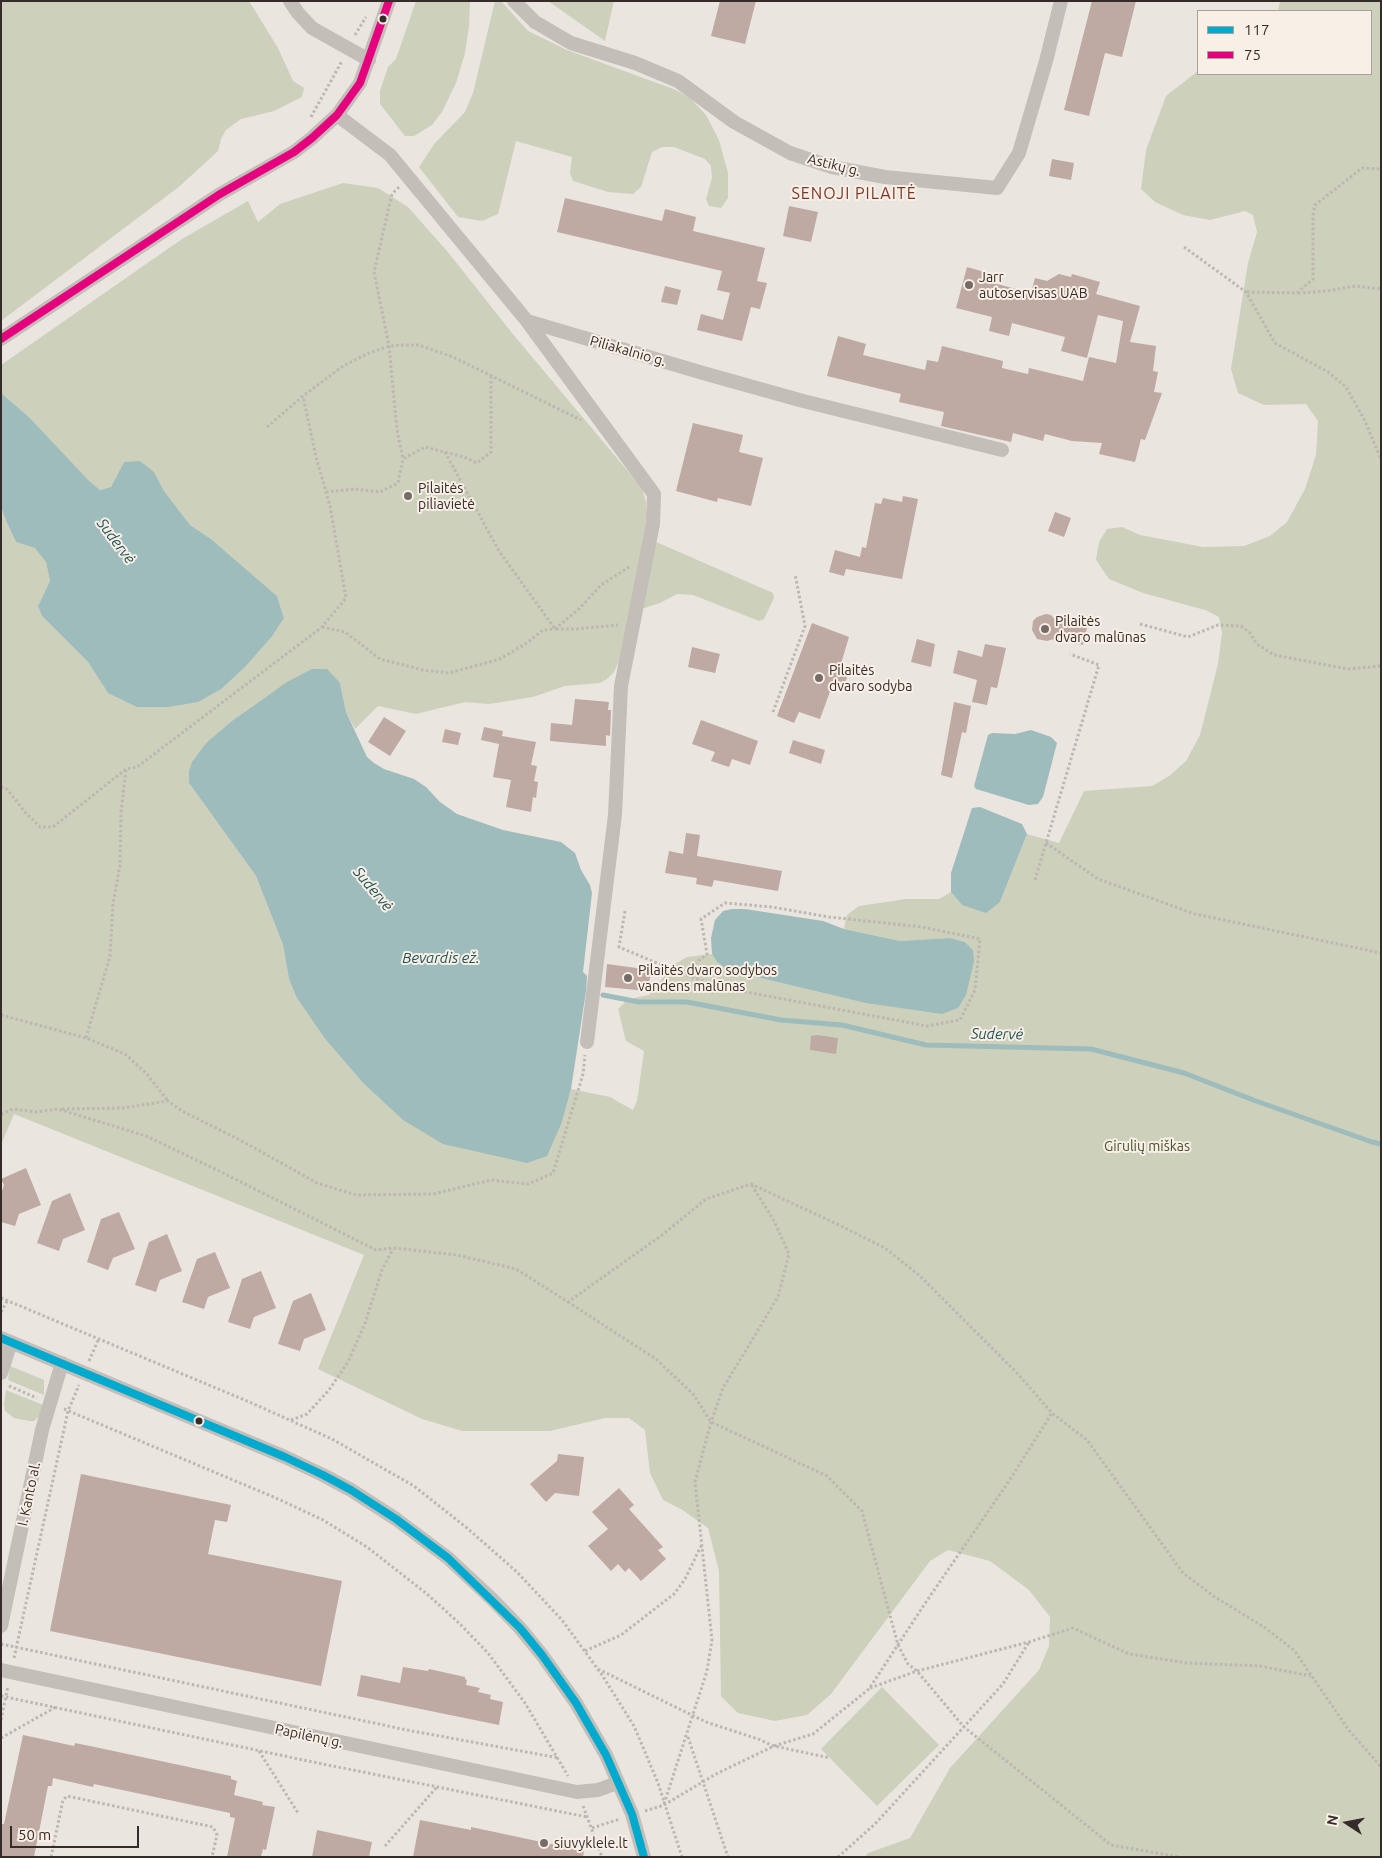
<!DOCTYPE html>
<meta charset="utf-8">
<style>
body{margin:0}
#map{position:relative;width:1382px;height:1858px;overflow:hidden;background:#ebe5e0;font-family:Ubuntu,sans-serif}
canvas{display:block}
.frame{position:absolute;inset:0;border:2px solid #352b28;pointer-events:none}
.legend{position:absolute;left:1197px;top:10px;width:175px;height:65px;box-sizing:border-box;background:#f8efe7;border:1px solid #aaa19b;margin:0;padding:6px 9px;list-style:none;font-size:15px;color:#352b28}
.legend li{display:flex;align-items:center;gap:10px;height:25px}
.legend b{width:25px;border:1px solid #aaa19b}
.north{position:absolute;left:1322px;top:1798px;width:50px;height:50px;-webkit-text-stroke:4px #f8efe7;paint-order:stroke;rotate:281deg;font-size:14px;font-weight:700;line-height:20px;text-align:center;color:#352b28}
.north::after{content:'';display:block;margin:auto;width:18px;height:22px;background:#352b28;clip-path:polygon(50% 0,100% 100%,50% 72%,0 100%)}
.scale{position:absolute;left:10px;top:1826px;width:129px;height:22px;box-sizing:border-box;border:2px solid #352b28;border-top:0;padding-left:6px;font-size:15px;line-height:18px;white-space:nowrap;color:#352b28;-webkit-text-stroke:4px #f8efe7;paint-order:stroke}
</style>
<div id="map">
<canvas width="1382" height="1858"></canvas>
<div class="frame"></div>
<ul class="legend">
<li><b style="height:6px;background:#00a9ce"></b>117</li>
<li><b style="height:6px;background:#e5007d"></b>75</li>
</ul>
<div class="north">N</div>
<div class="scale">50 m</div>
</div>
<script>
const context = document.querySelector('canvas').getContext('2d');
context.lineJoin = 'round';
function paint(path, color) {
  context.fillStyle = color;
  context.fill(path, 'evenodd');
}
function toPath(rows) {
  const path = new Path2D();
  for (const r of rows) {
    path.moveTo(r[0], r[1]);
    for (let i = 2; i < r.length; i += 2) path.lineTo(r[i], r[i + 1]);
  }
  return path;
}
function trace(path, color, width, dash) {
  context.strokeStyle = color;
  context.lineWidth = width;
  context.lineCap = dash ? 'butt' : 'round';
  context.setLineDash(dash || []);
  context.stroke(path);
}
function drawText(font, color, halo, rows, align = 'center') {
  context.font = font + ' Ubuntu,sans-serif';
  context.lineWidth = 4;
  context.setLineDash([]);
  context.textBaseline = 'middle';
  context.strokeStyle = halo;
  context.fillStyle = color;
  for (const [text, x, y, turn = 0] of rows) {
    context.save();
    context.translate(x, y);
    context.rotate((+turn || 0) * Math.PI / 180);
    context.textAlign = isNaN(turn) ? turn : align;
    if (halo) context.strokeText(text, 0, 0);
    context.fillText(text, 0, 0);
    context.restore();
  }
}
const green = toPath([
 [1,1,249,1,278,48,293,81,304,88,302,97,274,111,241,119,226,130,221,139,218,151,180,186,1,321],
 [416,1,470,1,469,26,465,53,456,83,442,112,432,125,414,136,405,136,380,104,380,91,388,67,396,59],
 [495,1,501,1,528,31,567,50,676,90,690,98,706,115,719,140,728,173,728,198,721,208,709,206,706,199,712,178,711,166,705,159,674,147,662,147,652,152,641,187,633,194,608,192,573,181,570,173,572,157,516,141,498,214,482,221,458,217,419,167,435,143,465,112,473,93],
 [548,1,614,1,605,41],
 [1280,1,1381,1,1381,1857,865,1857,868,1853,910,1838,950,1768,1039,1670,1049,1646,1050,1617,1029,1590,990,1561,948,1550,930,1561,831,1694,807,1715,775,1721,738,1713,721,1696,719,1571,708,1528,681,1509,663,1500,650,1473,645,1430,629,1418,605,1418,550,1431,462,1431,422,1419,318,1369,364,1255,14,1114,1,1145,1,507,7,523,16,542,36,548,46,562,50,581,38,606,42,616,88,662,108,693,273,635,284,618,277,596,211,539,190,525,164,491,154,472,124,462,111,487,100,490,89,482,29,417,1,393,1,365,182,239,248,201,258,222,280,204,343,183,378,188,408,207,447,251,512,333,642,488,646,502,647,519,645,537,773,593,774,598,764,619,759,621,693,595,677,594,660,603,629,613,619,661,614,672,607,679,600,683,565,686,533,697,489,704,465,702,416,714,378,706,355,729,346,712,340,683,266,697,233,720,207,742,189,783,256,876,283,945,289,979,326,1040,364,1084,403,1120,562,1122,571,1089,610,1097,633,1110,637,1101,644,1051,626,1041,618,1009,625,1002,634,998,649,995,673,965,687,957,712,954,717,962,729,970,784,983,973,950,965,942,950,938,900,941,844,929,847,915,859,906,906,899,939,899,951,892,962,905,1000,902,1027,834,1059,843,1084,791,1152,786,1169,776,1186,761,1200,735,1218,664,1222,633,1219,617,1205,610,1143,593,1109,579,1096,560,1099,542,1107,529,1122,527,1140,535,1203,547,1244,546,1270,536,1287,522,1305,489,1316,455,1318,421,1306,404,1264,405,1238,393,1231,369,1248,263,1257,232,1253,215,1245,211,1210,220,1183,215,1155,202,1141,189,1146,150,1166,96,1198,71,1198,74,1371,74,1371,11,1278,11],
 [10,1366,44,1380,44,1395,8,1380],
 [6,1390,43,1405,41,1415,34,1421,29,1421,14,1418,5,1411,4,1405],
 [882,1687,939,1745,877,1806,821,1749]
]);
const water = toPath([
 [1,393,29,417,89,481,100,490,111,487,124,462,140,461,154,472,164,491,190,525,211,539,277,596,284,618,273,635,244,668,221,689,198,702,168,707,137,707,108,693,88,662,42,616,38,606,50,581,46,562,35,548,16,542,7,523,1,507],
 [312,669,327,669,340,683,346,712,367,757,374,763,384,769,414,779,426,787,440,802,457,814,503,830,561,842,575,853,581,870,590,885,592,893,583,972,587,976,586,991,571,1089,562,1122,547,1156,527,1163,443,1144,403,1120,364,1084,326,1040,297,998,289,979,283,945,256,876,189,783,189,771,192,762,207,742,233,720,266,697,287,682],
 [1031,730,1051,737,1057,743,1043,797,1038,804,1029,805,976,789,974,786,988,735,992,733,1015,734],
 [980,807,1022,824,1027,834,1000,902,986,913,962,905,951,892,951,873,972,808],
 [732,909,745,909,823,921,844,929,900,941,950,938,965,942,973,950,974,961,966,995,958,1008,942,1014,866,1003,728,970,717,962,712,954,711,938,715,920,723,911]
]);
const stream = toPath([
 [603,995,639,1002,687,1002,781,1020,842,1025,926,1045,1091,1049,1184,1073,1256,1101,1372,1142,1381,1144]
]);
const building = toPath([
 [720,1,756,1,745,44,711,36],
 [1092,1,1136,1,1122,57,1105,53,1089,116,1064,110],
 [1052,159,1074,163,1071,180,1049,176],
 [565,198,662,221,665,209,696,217,693,231,765,248,757,281,767,283,760,309,751,307,742,341,697,330,701,314,723,320,730,293,717,290,722,271,557,232],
 [789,206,818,212,811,242,783,236],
 [967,267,988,273,986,281,1031,293,1035,278,1047,281,1059,274,1071,277,1072,274,1100,282,1096,294,1140,306,1130,342,1156,346,1153,371,1158,372,1154,392,1162,393,1145,440,1141,439,1135,462,1099,454,1102,443,1072,441,1045,434,1043,441,1013,433,1011,442,941,426,944,412,899,402,901,394,827,376,838,336,866,344,863,355,925,370,927,360,938,362,942,346,1003,361,1002,368,1028,374,1029,368,1083,381,1089,357,1116,363,1123,321,1098,315,1087,358,1061,351,1065,337,1012,323,1009,336,989,331,992,317,956,308],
 [665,286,681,290,677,305,661,302],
 [693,423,743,435,739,452,763,458,751,506,718,498,717,502,676,491],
 [903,496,918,499,902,579,846,569,844,576,829,572,835,550,860,557,862,547,866,548,875,503,881,504,883,498,902,502],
 [1055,512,1071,518,1064,537,1048,531],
 [1046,614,1051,615,1057,622,1087,628,1083,645,1054,639,1047,641,1037,639,1032,630,1033,621,1037,617],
 [812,623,849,637,840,667,850,670,842,690,832,686,820,719,799,712,794,723,777,716],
 [917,639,935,644,931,667,911,662],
 [985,644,1006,648,997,688,991,687,987,705,972,702,977,680,953,673,958,650,982,657],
 [692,647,720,654,715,673,688,667],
 [575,699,609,702,608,710,611,710,610,736,606,735,606,746,550,741,551,723,572,725],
 [954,702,971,706,966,733,962,732,952,778,941,775],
 [384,717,406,731,390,756,368,742],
 [701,720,758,741,750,765,732,759,729,767,711,761,715,752,692,744],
 [484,727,503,731,502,736,536,742,531,765,537,766,534,781,538,782,536,798,533,797,531,812,506,807,511,780,493,777,499,744,481,740],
 [445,729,461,733,458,745,442,742],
 [793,740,825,750,821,764,789,753],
 [686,833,700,835,697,856,782,871,778,891,714,880,712,887,696,884,697,878,665,873,669,851,683,854],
 [607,964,651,970,648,991,605,987],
 [817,1035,838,1038,836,1054,810,1050,811,1036],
 [26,1168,41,1205,19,1214,15,1226,1,1222,1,1194,4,1185,1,1179],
 [70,1193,85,1230,63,1239,59,1251,37,1243,52,1201],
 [119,1212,135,1249,113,1258,108,1270,87,1262,101,1219],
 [167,1234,182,1271,160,1280,156,1292,135,1285,149,1242],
 [215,1252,230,1288,208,1297,204,1309,182,1302,197,1259],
 [261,1271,276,1308,254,1317,250,1329,228,1322,242,1279],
 [311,1293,326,1330,304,1339,300,1351,278,1344,293,1301],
 [558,1454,584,1457,579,1496,555,1493,546,1502,530,1484,557,1461],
 [81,1474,231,1505,227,1522,215,1520,208,1554,342,1581,321,1686,50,1631],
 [619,1488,634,1505,629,1509,663,1547,658,1550,666,1559,641,1581,629,1568,625,1572,618,1564,611,1571,588,1546,608,1529,592,1512],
 [403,1667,428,1671,429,1669,465,1677,465,1679,467,1680,466,1685,480,1688,478,1692,491,1695,490,1699,503,1702,499,1725,357,1696,361,1675,400,1683],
 [23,1735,74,1746,75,1743,90,1746,231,1776,231,1779,237,1781,234,1795,263,1802,262,1805,275,1807,266,1850,263,1849,261,1857,227,1857,235,1818,230,1817,230,1813,94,1784,93,1787,53,1778,52,1786,48,1786,34,1857,1,1857,1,1824,4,1824],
 [420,1820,471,1830,471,1827,584,1851,583,1857,413,1857],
 [317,1830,372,1842,369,1857,312,1857]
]);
const path = toPath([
 [355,35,366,17],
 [311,117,342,61],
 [399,187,392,194,374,272,389,346,397,430,403,459],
 [1184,247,1246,292,1275,343,1328,372,1346,387,1364,419,1381,459],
 [1247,292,1297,293,1313,279,1313,215,1315,205,1362,168,1381,169],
 [1298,293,1327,291,1355,286,1381,289],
 [267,427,303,396,343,366,369,353,389,346,404,345,419,345,453,357,581,420],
 [445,452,499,551,555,629,576,629,618,625],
 [326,492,355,489,380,492,398,483,403,459,425,447,464,457,477,463,491,452,491,377],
 [1140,624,1188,637,1218,625,1241,626,1250,633,1257,644,1274,655,1348,669,1381,666],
 [322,627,345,632,380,659,423,670,449,673,500,659,527,643,543,630,555,629,580,608,601,585,629,567],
 [773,712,805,626,795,574],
 [1,787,7,789,25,812,40,827,53,827,126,769,137,767,322,627,346,598,330,506,316,457,303,396],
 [1046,843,1098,879,1195,914,1381,953],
 [1035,880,1099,665,1070,654],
 [625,911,619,947,671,969,719,987,927,1026,960,1020,975,990,980,939,922,927,829,917,772,907,725,903,701,919,707,954,683,973],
 [1,1015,86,1038,125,1054,146,1073,168,1101],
 [86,1038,110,956,113,903,120,865,121,813,126,769],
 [62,1109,123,1108,168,1101,182,1111,240,1140,317,1183,356,1195,433,1194,491,1180,528,1184,553,1173,583,1074,585,1055],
 [1,1114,13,1109,36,1112,58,1109,146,1136,217,1170,376,1250,394,1248,457,1255,516,1269,568,1302,662,1235,706,1199,751,1184,839,1225,885,1248,920,1276,1017,1373,1052,1413,1087,1440,1183,1573,1215,1597,1264,1627,1294,1650,1348,1729,1381,1767],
 [1,1298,247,1401,332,1439,414,1486,467,1528,517,1572,562,1620,602,1675,634,1726,658,1783,682,1857],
 [568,1302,656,1359,693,1394,711,1422,827,1476,862,1511,898,1645,908,1664,917,1671,964,1727,1111,1845,1180,1857],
 [1,1312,7,1301],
 [89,1361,99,1338],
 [9,1386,37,1398],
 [64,1409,276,1498,323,1520,367,1547,427,1594,459,1623,488,1653,525,1703,568,1776],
 [291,1420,307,1414,329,1390,348,1362,365,1323,382,1270,393,1249],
 [1,1644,407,1730,559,1758],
 [585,1651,621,1635,674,1594,685,1579,701,1546],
 [14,1658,68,1411,79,1385],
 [598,1669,706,1722,758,1739,774,1746,830,1758],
 [870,1688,917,1671,1029,1642,1073,1628,1129,1654,1187,1663,1260,1666,1311,1676],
 [1,1696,308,1761,587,1817],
 [1,1720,8,1686],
 [688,1737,728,1857],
 [1,1738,56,1707],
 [259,1751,298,1813],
 [664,1804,707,1671,712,1640,695,1482,711,1422,723,1388,778,1297,789,1254,773,1219,751,1184],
 [583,1806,602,1857],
 [645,1811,664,1805,716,1774,774,1746,813,1734,869,1689,926,1602,1007,1484,1052,1413],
 [592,1828,620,1819],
 [385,1846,437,1787],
 [51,1857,63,1800,67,1796,213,1827,217,1835,212,1857],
 [838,1857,875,1824,1003,1684,1029,1642]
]);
const minor = toPath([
 [290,1,298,13,312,28,369,60],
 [514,1,535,22,571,43,635,63,678,81,734,122,790,153,832,167,885,177,997,188,1019,153,1046,61,1061,1],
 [337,115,390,155,527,321,703,373,803,401,1002,450],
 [527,321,654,494,653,524,621,686,615,815,587,1042],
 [1,339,220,194,294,152,312,138,337,115,360,83,389,1],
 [1,1338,285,1457,323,1475,351,1490,396,1519,448,1558,493,1600,520,1628,542,1655,576,1703,606,1755,632,1814,644,1857],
 [1,1373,11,1342],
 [1,1626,42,1430,62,1363],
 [1,1670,577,1792,598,1790,617,1783]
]);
const bus1 = toPath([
 [1,1338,285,1457,323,1475,351,1490,396,1519,448,1558,520,1628,542,1655,576,1703,606,1755,632,1814,644,1857]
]);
const bus2 = toPath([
 [1,339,220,194,294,152,312,138,337,115,360,83,389,1]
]);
const markers = [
 [383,19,4.5,"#352b28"],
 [969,285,5,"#756c68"],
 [408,496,5,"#756c68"],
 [1045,629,5,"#756c68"],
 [819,678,5,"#756c68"],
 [628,978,5,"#756c68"],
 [199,1421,4.5,"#352b28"],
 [544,1843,5,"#756c68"]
];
const streetNames = [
 ["Astikų g.",834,165,14],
 ["Piliakalnio g.",628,351,16],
 ["I. Kanto al.",29,1494,-78],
 ["Papilėnų g.",309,1736,12]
];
const poiNames = [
 ["Jarr",979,277],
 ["autoservisas UAB",979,293],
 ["Pilaitės",418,488],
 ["piliavietė",418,504],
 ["Pilaitės",1055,621],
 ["dvaro malūnas",1055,637],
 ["Pilaitės",829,670],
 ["dvaro sodyba",829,686],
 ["Pilaitės dvaro sodybos",638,970],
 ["vandens malūnas",638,986],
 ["siuvyklele.lt",554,1843]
];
const parkNames = [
 ["Girulių miškas",1147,1146]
];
const waterNames = [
 ["Sudervė",116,541,53],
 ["Sudervė",373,889,50],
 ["Bevardis ež.",441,958],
 ["Sudervė",997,1034,1]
];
const quarterNames = [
 ["SENOJI PILAITĖ",854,194]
];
paint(green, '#cdd0bb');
paint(water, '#9dbcbb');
trace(stream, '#9dbcbb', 5);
paint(building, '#bea9a3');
trace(path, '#bdb6b1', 3, [2.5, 2.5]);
trace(minor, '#c4beb9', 14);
trace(bus1, '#00a9ce', 8);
trace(bus2, '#e5007d', 8);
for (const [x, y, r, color] of markers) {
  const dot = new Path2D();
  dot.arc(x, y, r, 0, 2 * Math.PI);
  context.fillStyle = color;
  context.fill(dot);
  trace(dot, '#f8efe7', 2);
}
drawText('14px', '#352b28', '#f8efe7', streetNames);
drawText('14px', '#352b28', '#f8efe7', poiNames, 'left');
drawText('14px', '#46512d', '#f8efe7', parkNames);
drawText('italic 15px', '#205354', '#f8efe7', waterNames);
context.letterSpacing = '1px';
drawText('16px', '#7f3626', '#f8efe7', quarterNames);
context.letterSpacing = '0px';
</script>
